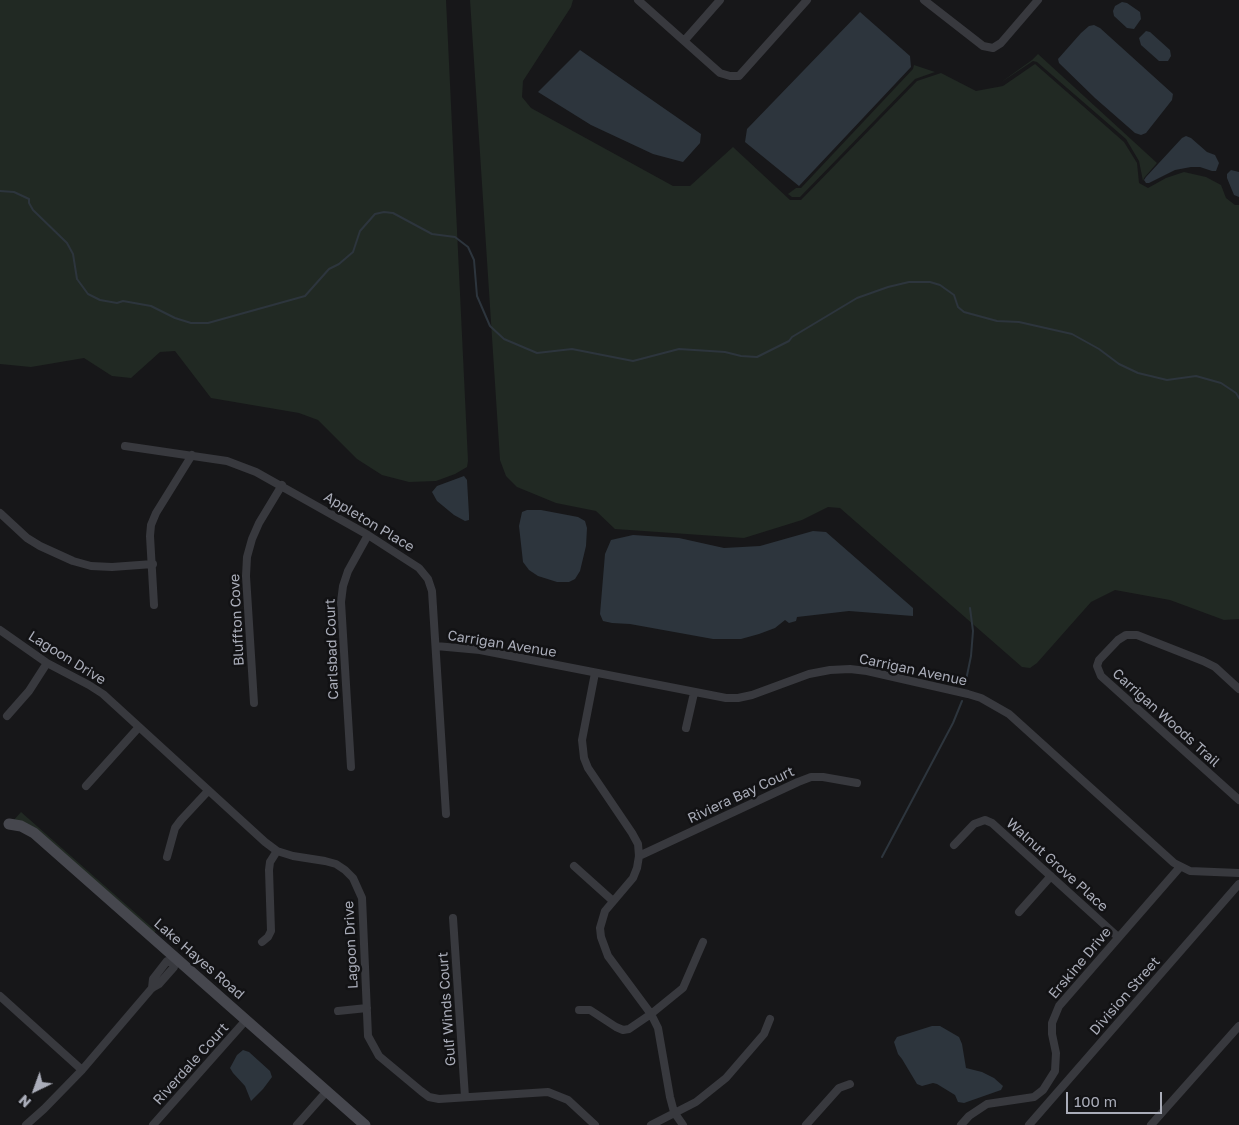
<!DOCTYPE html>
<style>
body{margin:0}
#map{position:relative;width:1239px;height:1125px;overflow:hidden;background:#171719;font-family:"Golos Text",sans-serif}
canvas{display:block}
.north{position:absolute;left:10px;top:1065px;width:50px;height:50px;-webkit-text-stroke:4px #121214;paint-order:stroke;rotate:222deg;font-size:14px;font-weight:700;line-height:20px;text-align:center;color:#aaadb9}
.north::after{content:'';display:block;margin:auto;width:18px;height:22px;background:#aaadb9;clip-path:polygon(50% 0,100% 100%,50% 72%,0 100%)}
.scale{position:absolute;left:1066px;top:1092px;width:96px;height:22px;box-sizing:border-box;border:2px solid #aaadb9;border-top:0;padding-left:6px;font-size:15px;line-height:18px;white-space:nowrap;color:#aaadb9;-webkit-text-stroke:4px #121214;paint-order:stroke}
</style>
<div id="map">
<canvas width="1239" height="1125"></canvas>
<div class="north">N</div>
<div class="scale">100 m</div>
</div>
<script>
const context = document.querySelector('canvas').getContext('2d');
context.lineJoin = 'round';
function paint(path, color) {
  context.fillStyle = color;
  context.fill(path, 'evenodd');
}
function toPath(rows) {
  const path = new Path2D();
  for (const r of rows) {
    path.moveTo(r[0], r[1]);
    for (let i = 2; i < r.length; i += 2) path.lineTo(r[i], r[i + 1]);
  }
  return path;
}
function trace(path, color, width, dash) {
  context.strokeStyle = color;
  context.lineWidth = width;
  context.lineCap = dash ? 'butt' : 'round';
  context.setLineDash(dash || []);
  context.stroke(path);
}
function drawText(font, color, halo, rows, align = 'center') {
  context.font = font + ' "Golos Text",sans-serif';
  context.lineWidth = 5;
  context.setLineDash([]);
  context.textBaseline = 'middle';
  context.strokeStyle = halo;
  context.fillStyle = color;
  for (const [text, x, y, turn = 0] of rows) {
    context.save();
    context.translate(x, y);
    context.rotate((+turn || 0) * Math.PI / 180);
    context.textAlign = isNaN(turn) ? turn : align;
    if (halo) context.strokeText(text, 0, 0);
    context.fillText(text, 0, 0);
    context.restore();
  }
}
const green = toPath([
 [0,0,446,0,468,461,467,467,455,474,436,481,409,482,382,475,357,459,318,420,299,413,211,398,175,351,160,352,131,378,112,376,84,358,31,367,0,364],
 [470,0,573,0,571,7,523,81,522,97,531,108,673,186,690,186,733,147,790,200,801,200,917,81,941,73,976,91,1003,86,1035,64,1124,142,1137,163,1139,183,1148,188,1166,178,1184,172,1206,177,1221,185,1226,198,1235,205,1239,205,1239,619,1224,620,1170,600,1115,590,1091,602,1037,663,1030,668,1022,667,840,508,828,507,802,520,744,538,615,529,596,511,556,503,517,487,506,476,500,460],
 [1038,54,1157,163,1144,178,1143,181,1139,161,1126,139,1037,62,1033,61,1000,83,1032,60],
 [914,65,935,72,915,79,800,197,792,197,788,194,796,188,801,188,913,69],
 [21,812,156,931,153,933,13,821]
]);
const water = toPath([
 [1122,2,1127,3,1140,12,1141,19,1134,29,1127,28,1114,16,1113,11,1115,6],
 [860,12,910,56,911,67,799,186,745,142,747,129],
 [1094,25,1100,28,1173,94,1172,100,1146,133,1141,135,1135,133,1095,98,1059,63,1058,59,1081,33,1089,26],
 [1146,31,1150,32,1170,50,1171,56,1168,61,1159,61,1141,45,1139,38],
 [580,50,701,134,700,143,683,162,653,154,591,125,538,92],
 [1186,136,1191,138,1207,152,1215,155,1219,163,1216,171,1212,171,1200,167,1191,167,1175,170,1149,183,1146,183,1144,180,1146,177,1182,138],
 [1231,170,1239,172,1239,197,1234,195,1227,178,1227,174],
 [464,476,467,480,469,515,469,520,465,521,454,515,437,501,432,492,437,486],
 [527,510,541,510,578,517,585,521,587,528,586,546,580,571,575,579,569,582,557,582,538,576,529,570,523,562,519,526,522,512],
 [813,531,826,532,913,608,913,616,849,611,797,617,796,621,789,623,785,620,775,628,759,634,741,639,713,639,630,624,612,623,603,621,600,614,605,554,611,540,633,535,679,538,724,548,760,546],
 [932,1026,940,1026,959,1037,962,1044,966,1068,982,1072,994,1078,1003,1086,1001,1090,964,1103,958,1102,955,1095,937,1084,933,1083,922,1086,917,1084,902,1059,898,1054,894,1042,897,1037],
 [243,1050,249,1052,270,1071,272,1077,263,1089,251,1101,245,1086,233,1073,230,1068,237,1055]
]);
const stream = toPath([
 [0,191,14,192,29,199,29,203,33,210,67,243,73,254,77,279,88,294,100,300,117,303,123,301,151,306,175,318,191,323,208,323,305,296,329,269,339,264,353,252,360,231,375,214,384,212,393,213,432,234,455,237,468,247,474,260,477,296,490,326,504,339,537,353,572,349,633,361,679,349,725,352,741,356,757,357,789,341,792,337,857,298,888,287,909,282,930,282,940,285,954,295,958,307,964,312,997,321,1019,322,1072,334,1099,349,1119,364,1138,373,1167,380,1196,376,1221,383,1236,393,1239,398],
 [965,685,971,656,973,631,970,608],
 [882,857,953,723,962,701]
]);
const street = toPath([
 [638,0,720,73,730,76,739,76,807,0],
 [924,0,983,46,993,48,1001,43,1038,0],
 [684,41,720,0],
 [125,446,227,461,256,472,368,535,419,568,428,579,432,591,446,814],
 [0,513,27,538,40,546,73,561,91,566,112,567,153,564],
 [154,605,150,536,151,525,156,513,192,455],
 [0,630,47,663,89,685,103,694,265,842,277,851,293,856,325,861,336,864,345,870,353,878,362,898,368,1036,379,1056,421,1091,429,1097,439,1099,548,1092,568,1100,595,1125],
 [436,646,480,650,726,698,738,698,752,695,809,674,830,670,850,669,867,671,968,694,981,698,1009,714,1174,863,1190,871,1239,873],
 [595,673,582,740,584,758,588,768,632,833,638,844,639,856,637,868,633,878,605,911,600,928,601,937,608,956,651,1014,658,1028,670,1097,674,1112,683,1125],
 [1239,689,1215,667,1203,661,1137,635,1126,635,1118,640,1099,660,1097,666,1101,676,1239,800],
 [254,703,246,576,247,557,252,539,259,523,282,485],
 [7,716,29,691,47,663],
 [686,728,694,693],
 [351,767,341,602,343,586,348,571,368,535],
 [86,786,139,727],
 [954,845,974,824,985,820,992,823,1118,937],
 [639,856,798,782,811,777,823,777,857,783],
 [167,857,175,828,181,820,208,791],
 [574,866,613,901],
 [1019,912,1051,876],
 [453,918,465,1097],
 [262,942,268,937,271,931,269,870,270,862,277,851],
 [152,988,153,979,167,961,172,963],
 [0,996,82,1070],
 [579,1010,590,1010,616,1027,623,1030,629,1029,651,1014,683,988,703,942],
 [338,1011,367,1008],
 [26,1125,44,1109,82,1070,152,988,159,984,174,967,172,963,176,958],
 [153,1125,246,1020],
 [297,1125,327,1091],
 [651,1125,696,1102,726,1078,764,1034,770,1019],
 [806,1125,839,1088,850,1084],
 [961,1125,969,1116,987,1104,1034,1097,1043,1090,1055,1071,1056,1053,1052,1034,1052,1023,1059,1006,1180,867],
 [1029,1125,1239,884],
 [1151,1125,1239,1026]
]);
const secondary = toPath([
 [9,824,21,826,34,833,365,1125]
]);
const streetNames = [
 ["Appleton Place",369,522,31],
 ["Bluffton Cove",237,620,-93],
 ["Carrigan Avenue",502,644,9],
 ["Carlsbad Court",332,649,-92],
 ["Lagoon Drive",67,658,32],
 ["Carrigan Avenue",913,670,12],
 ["Carrigan Woods Trail",1166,718,42],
 ["Riviera Bay Court",741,795,-25],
 ["Walnut Grove Place",1057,865,42],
 ["Lagoon Drive",351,945,-93],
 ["Lake Hayes Road",199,959,41],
 ["Erskine Drive",1080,963,-50],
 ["Division Street",1125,996,-49],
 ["Gulf Winds Court",447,1009,-94],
 ["Riverdale Court",191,1064,-48]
];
paint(green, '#212923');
paint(water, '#2d353d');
trace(stream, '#2d353d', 2);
trace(street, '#38393e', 8);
trace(secondary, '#46474e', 11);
drawText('14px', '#aaadb9', '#121214', streetNames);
</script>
